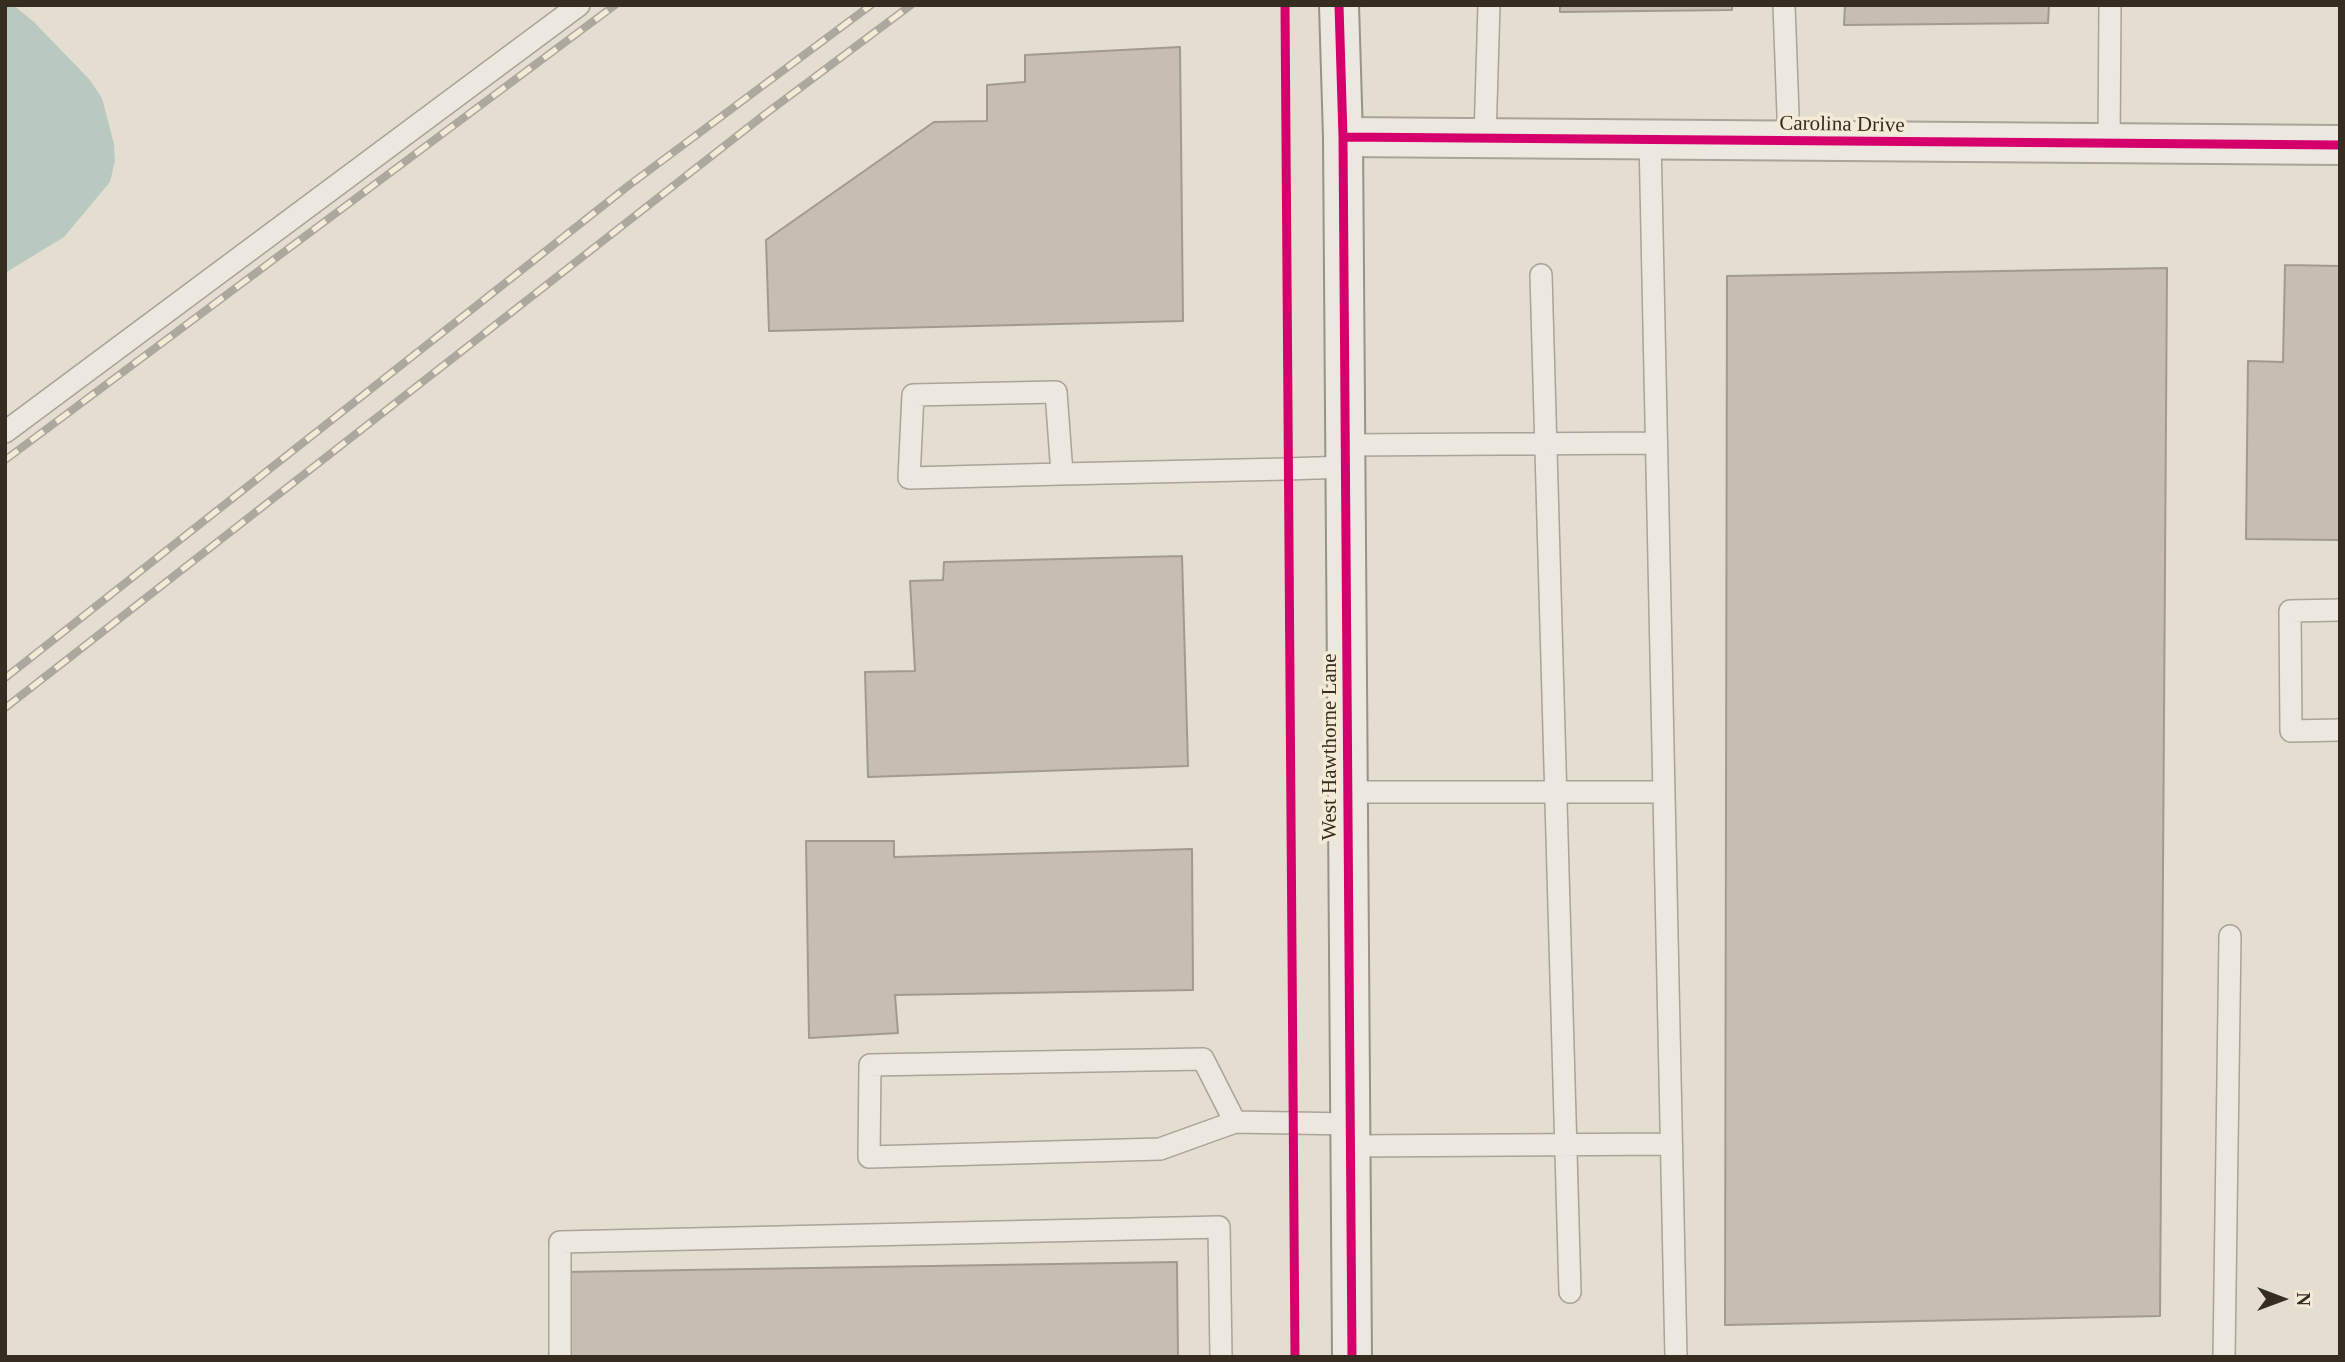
<!DOCTYPE html>
<style>
body{margin:0}
#map{position:relative;width:2345px;height:1362px;overflow:hidden;background:#e3decf;font-family:Georgia,serif}
canvas{display:block}
.frame{position:absolute;inset:0;border:7px solid #372c20;pointer-events:none}
.north{position:absolute;left:2247px;top:1264px;width:70px;height:70px;-webkit-text-stroke:5px #f3ebd6;paint-order:stroke;rotate:90deg;font-size:19px;font-weight:700;line-height:28px;text-align:center;color:#372c20}
.north::after{content:'';display:block;margin:auto;width:24px;height:32px;background:#372c20;clip-path:polygon(50% 0,100% 100%,50% 72%,0 100%)}
</style>
<div id="map">
<canvas width="2345" height="1362"></canvas>
<div class="frame"></div>
<div class="north">N</div>
</div>
<script>
const context = document.querySelector('canvas').getContext('2d');
context.lineJoin = 'round';
function paint(path, color) {
  context.fillStyle = color;
  context.fill(path, 'evenodd');
}
function toPath(rows) {
  const path = new Path2D();
  for (const r of rows) {
    path.moveTo(r[0], r[1]);
    for (let i = 2; i < r.length; i += 2) path.lineTo(r[i], r[i + 1]);
  }
  return path;
}
function trace(path, color, width, dash) {
  context.strokeStyle = color;
  context.lineWidth = width;
  context.lineCap = dash ? 'butt' : 'round';
  context.setLineDash(dash || []);
  context.stroke(path);
}
function drawText(font, color, halo, rows, align = 'center') {
  context.font = font + ' Georgia,serif';
  context.lineWidth = 7;
  context.setLineDash([]);
  context.textBaseline = 'middle';
  context.strokeStyle = halo;
  context.fillStyle = color;
  for (const [text, x, y, turn = 0] of rows) {
    context.save();
    context.translate(x, y);
    context.rotate((+turn || 0) * Math.PI / 180);
    context.textAlign = isNaN(turn) ? turn : align;
    if (halo) context.strokeText(text, 0, 0);
    context.fillText(text, 0, 0);
    context.restore();
  }
}
const water = toPath([
 [5,5,13,5,34,22,89,79,102,98,114,144,115,161,110,182,64,237,5,273]
]);
const building = toPath([
 [1560,5,1732,5,1732,10,1560,12,1560,5],
 [1845,5,2049,5,2048,23,1844,25,1845,5],
 [1180,47,1183,321,769,331,766,240,934,122,987,121,987,85,1025,82,1025,55,1180,47],
 [2285,265,2340,266,2340,540,2246,539,2248,361,2283,362,2285,265],
 [2167,268,2160,1316,1725,1325,1727,276,2167,268],
 [1182,556,1188,766,868,777,865,672,915,671,910,581,943,580,944,562,1182,556],
 [806,841,894,841,894,857,1192,849,1193,990,895,995,898,1033,809,1038,806,841],
 [1177,1262,1178,1357,568,1357,566,1272,1177,1262]
]);
const lane = toPath([
 [1784,5,1789,142],
 [1485,138,1489,5],
 [1650,138,1676,1357],
 [2109,144,2110,5],
 [1541,275,1570,1292],
 [5,432,579,5],
 [1346,445,1656,443],
 [1062,474,1056,392,913,395,909,478,1062,474,1286,469,1346,467],
 [2340,610,2290,611,2291,731,2340,730],
 [1348,792,1664,792],
 [1235,1122,1203,1059,870,1065,869,1157,1160,1149,1235,1122,1350,1124],
 [1350,1146,1671,1144],
 [560,1357,560,1242,1219,1227,1221,1357],
 [2224,1357,2230,936]
]);
const street = toPath([
 [1343,137,2340,145]
]);
const secondary = toPath([
 [1339,5,1343,137,1352,1357]
]);
const rail = toPath([
 [5,460,615,5],
 [5,678,628,186,871,5],
 [5,708,764,115,911,5]
]);
const cycleway = toPath([
 [1285,5,1295,1357],
 [1339,5,1343,137,1352,1357],
 [1343,137,2340,145]
]);
const streetNames = [
 ["Carolina Drive",1842,125,1],
 ["West Hawthorne Lane",1330,747,-90]
];
paint(water, '#bac9c0');
paint(building, '#c7bdb0');
trace(building, '#a39a8e', 2);
trace(lane, '#a9a398', 24);
trace(street, '#a9a398', 42);
trace(secondary, '#989388', 42);
trace(lane, '#ece8e0', 21);
trace(street, '#ece8e0', 38);
trace(secondary, '#ece8e0', 38);
trace(rail, '#aca8a0', 8);
trace(rail, '#f3ebd6', 5, [16]);
trace(cycleway, '#d6006c', 9);
drawText('21px', '#372c20', '#f3ebd6', streetNames);
</script>
